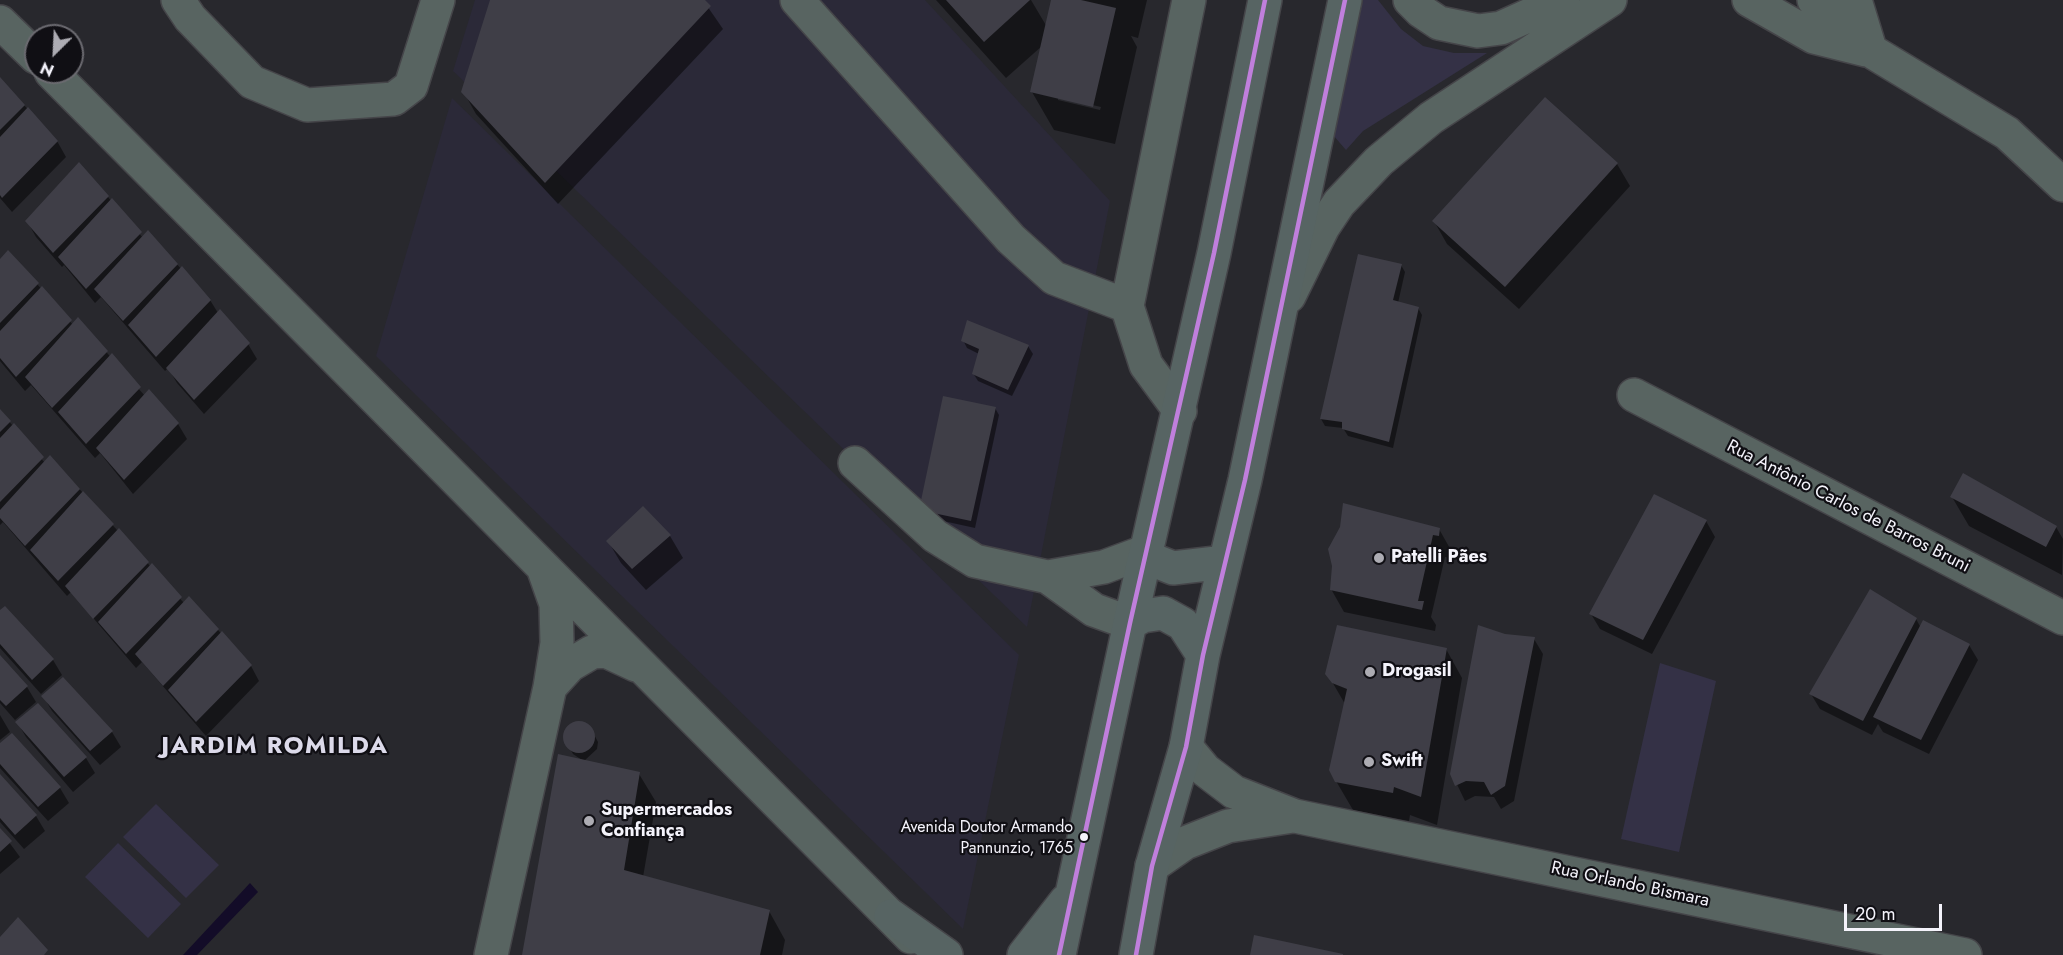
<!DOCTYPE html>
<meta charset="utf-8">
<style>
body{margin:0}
#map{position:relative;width:2063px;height:955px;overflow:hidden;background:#28282d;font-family:Jost,sans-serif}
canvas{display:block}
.north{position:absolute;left:24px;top:24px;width:60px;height:60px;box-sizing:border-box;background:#100f14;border:2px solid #6b6a70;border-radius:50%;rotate:204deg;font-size:16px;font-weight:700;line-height:24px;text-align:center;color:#f4f3fb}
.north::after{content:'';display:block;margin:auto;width:21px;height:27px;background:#adacb3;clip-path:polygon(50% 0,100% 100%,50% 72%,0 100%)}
.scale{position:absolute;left:1844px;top:904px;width:98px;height:27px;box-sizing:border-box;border:3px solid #f4f3fb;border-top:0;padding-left:8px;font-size:18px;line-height:21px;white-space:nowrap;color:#f4f3fb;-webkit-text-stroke:4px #100f14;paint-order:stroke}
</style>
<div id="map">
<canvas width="2063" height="955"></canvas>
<div class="north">N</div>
<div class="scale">20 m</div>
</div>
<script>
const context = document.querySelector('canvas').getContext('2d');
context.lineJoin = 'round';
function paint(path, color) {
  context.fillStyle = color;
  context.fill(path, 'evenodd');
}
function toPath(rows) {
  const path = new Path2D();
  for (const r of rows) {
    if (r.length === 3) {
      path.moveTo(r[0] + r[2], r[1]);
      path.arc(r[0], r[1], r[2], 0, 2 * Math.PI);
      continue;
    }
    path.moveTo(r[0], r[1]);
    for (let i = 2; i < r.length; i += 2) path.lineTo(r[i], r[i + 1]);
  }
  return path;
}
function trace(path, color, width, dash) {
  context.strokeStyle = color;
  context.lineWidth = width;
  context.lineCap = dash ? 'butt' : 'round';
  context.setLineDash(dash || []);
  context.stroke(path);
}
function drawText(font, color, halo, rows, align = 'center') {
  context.font = font + ' Jost,sans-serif';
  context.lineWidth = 4.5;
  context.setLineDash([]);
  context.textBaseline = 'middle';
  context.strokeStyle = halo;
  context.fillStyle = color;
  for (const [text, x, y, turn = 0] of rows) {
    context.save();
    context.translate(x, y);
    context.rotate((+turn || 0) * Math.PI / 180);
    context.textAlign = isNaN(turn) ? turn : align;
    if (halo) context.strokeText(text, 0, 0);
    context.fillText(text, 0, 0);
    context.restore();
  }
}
const built = toPath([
 [475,0,925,0,1110,201,1027,627,453,71],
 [452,98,1019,655,963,929,376,356]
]);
const green = toPath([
 [1363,0,1378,0,1401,29,1423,46,1454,53,1487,53,1363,131,1346,150,1333,135],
 [1660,663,1716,681,1679,852,1621,839],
 [156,804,219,865,186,898,123,837],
 [118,843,181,904,148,938,85,877]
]);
const water = toPath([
 [250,883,258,892,197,955,183,955]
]);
const shadow = toPath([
 [492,0,703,0,723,29,558,204,476,114,463,91],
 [936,0,1031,0,1047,27,1053,0,1147,0,1138,38,1131,36,1137,47,1115,144,1054,130,1032,92,1042,46,1006,78],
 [1058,97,1101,107,1100,110,1058,100],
 [0,79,57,141,66,157,12,212,0,198],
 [1617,164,1630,186,1519,309,1447,244,1434,221],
 [108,197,143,238,148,233,210,300,218,313,248,344,257,359,204,414,177,383,168,368,165,371,101,297,95,303,64,265,62,267,36,237,27,221],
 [0,261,37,284,73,325,78,320,145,396,178,424,187,439,133,494,100,453,95,458,31,385,25,391,0,361],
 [1401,265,1405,272,1398,303,1418,308,1422,315,1393,448,1348,436,1343,428,1325,426,1321,419],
 [968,322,1028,346,1033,354,1012,396,978,381,973,373,979,354,967,348,963,340],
 [995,408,999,415,975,528,925,517],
 [0,411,45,463,50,457,184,603,218,630,251,666,259,681,206,736,142,662,136,668,71,592,67,596,3,522,0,525],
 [1964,475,2056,527,2063,539,2062,575,1969,526,1952,497],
 [643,508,670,536,683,558,646,590,621,563,608,541],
 [1706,521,1715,537,1652,654,1600,629,1591,614],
 [1439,529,1452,552,1451,558,1445,557,1431,617,1436,625,1435,631,1344,612,1331,589],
 [5,608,53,660,62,675,41,694,0,648,0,612],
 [1916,619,1921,628,1969,645,1978,660,1929,754,1883,732,1878,724,1872,735,1820,709,1811,694],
 [1505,636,1534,639,1543,654,1514,801,1501,809,1494,797,1475,796,1465,801,1452,774],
 [1446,649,1462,678,1437,825,1410,815,1409,821,1353,810,1336,781,1345,704,1327,673],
 [0,658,27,687,36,702,15,720,0,703],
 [63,679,112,732,121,747,100,765,52,711,43,696],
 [0,715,10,732,0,740],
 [17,722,86,758,95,773,73,792,26,737],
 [584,723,590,727,598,742,597,749,584,761,639,774,656,802,643,877,769,911,785,940,782,955,523,955,582,760,573,754,565,739,570,725],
 [0,745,60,788,69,803,48,821,0,768],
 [0,776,36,816,45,831,24,849,0,822],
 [0,830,20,857,0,874]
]);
const building = toPath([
 [490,0,705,0,711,6,545,183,461,92],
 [946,0,1030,0,984,42],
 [1051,0,1081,0,1116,8,1093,107,1030,92],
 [0,77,25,105,0,130],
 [1545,97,1618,163,1505,287,1432,221],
 [28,107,58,141,2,198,0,195,0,137],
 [79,162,109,196,53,253,25,221],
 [112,198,142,232,86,289,58,257],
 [148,230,178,264,123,321,94,289],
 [8,250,39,283,0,323,0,259],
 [1358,254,1402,264,1393,300,1419,307,1389,442,1342,429,1342,422,1320,419],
 [182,266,211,300,156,357,128,325],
 [42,286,72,320,16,377,0,358,0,331],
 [220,309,250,343,194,400,166,368],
 [78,317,108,351,52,408,25,377],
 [967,320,1029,345,1008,390,972,374,979,349,961,341],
 [112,353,141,387,86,444,58,412],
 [149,389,179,423,124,480,96,448],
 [943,396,996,407,971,521,919,510],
 [0,409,11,421,0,432],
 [14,423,44,457,0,502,0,438],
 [50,455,80,489,25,546,0,518,0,510],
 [1963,473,2057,526,2046,547,1950,497],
 [83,491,114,524,58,581,30,550],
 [1654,494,1707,520,1643,640,1589,614],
 [1343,503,1440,528,1439,536,1433,535,1418,601,1424,601,1422,610,1330,590,1332,566,1328,549,1340,527],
 [643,506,671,535,632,569,606,541],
 [119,528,149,562,93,619,65,586],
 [152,563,182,597,126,654,98,622],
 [1870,589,1917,618,1863,721,1809,694],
 [189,596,219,629,163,686,135,654],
 [5,606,54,659,32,680,0,644,0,610],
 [1923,620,1970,644,1921,740,1873,717],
 [1337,625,1447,648,1421,797,1394,787,1393,793,1335,782,1329,770,1347,689,1332,683,1325,674],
 [1478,625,1505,634,1535,637,1505,786,1491,795,1484,782,1466,781,1455,786,1450,774],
 [222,631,252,665,196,722,168,690],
 [0,655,28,686,6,706,0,700],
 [63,677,113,731,90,751,41,696],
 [38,703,87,757,64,777,15,722],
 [579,737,16],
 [12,733,61,787,38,807,0,764,0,743],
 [558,754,640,772,624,870,770,910,760,955,522,955],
 [0,774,37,815,15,835,0,818],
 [0,828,12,841,0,852],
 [18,917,48,950,44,955,0,955,0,937],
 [1254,935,1343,954,1343,955,1250,955]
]);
const minor = toPath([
 [178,0,190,18,252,82,307,105,394,99,411,86,438,0],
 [797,0,1011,239,1054,278,1127,306],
 [1410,0,1421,11,1439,23,1478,31,1501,28,1563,0],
 [1749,0,1814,37,1866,50],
 [1814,0,1871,51,2007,133,2063,185],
 [1855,0,1870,49],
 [0,22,36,57],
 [51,72,911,937],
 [1289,296,1323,227,1339,203,1379,161,1431,118,1610,0],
 [1634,395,2063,618],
 [1180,411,1146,365,1127,306,1189,0],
 [855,463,935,536,975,561,1048,577,1094,610,1130,623],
 [1048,577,1104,567,1147,551],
 [550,687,570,665,592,652,606,651,636,665],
 [1186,747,1205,770,1234,792,1295,816,1965,955],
 [1152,866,1185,843,1228,826,1293,816],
 [491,955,550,687,557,643,556,604,544,570]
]);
const major = toPath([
 [1147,551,1153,560,1173,568,1225,562],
 [1130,623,1143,616,1163,613,1183,624,1203,655],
 [891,916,946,955],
 [1024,955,1066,901],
 [1059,955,1130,623,1214,253,1265,0],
 [1136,955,1152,866,1186,747,1203,655,1245,480,1345,0]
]);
const bus1 = toPath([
 [1059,955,1130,623,1214,253,1265,0],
 [1136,955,1152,866,1186,747,1203,655,1245,480,1345,0]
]);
const markers = [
 [1379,558,6,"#adacb3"],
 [1370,672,6,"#adacb3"],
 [1369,762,6,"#adacb3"],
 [589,821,6,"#adacb3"],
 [1084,837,5,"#f4f3fb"]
];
const busNames = [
 ["Avenida Doutor Armando",1073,828],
 ["Pannunzio, 1765",1073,849]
];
const streetNames = [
 ["Rua Antônio Carlos de Barros Bruni",1848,507,27],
 ["Rua Orlando Bismara",1630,885,12]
];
const poiNames = [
 ["Patelli Pães",1391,558],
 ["Drogasil",1382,672],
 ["Swift",1381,762],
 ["Supermercados",601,811],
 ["Confiança",601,832]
];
const districtNames = [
 ["JARDIM ROMILDA",275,747]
];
paint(built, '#2b2938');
paint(green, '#343146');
paint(water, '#130c28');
paint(shadow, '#0007');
paint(building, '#3f3e47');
trace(minor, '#454549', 36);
trace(major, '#454549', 36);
trace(minor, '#586461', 33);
trace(major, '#576463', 33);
trace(bus1, '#c07fdc', 4.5);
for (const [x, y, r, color] of markers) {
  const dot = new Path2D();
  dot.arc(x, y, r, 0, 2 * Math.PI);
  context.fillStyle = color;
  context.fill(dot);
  trace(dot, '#100f14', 2);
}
drawText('16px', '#f4f3fb', '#100f14', busNames, 'right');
drawText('18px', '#f4f3fb', '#100f14', streetNames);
drawText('bold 18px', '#f4f3fb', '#100f14', poiNames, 'left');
context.letterSpacing = '1.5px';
drawText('bold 24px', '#dcdaea', '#100f14', districtNames);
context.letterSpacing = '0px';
</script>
